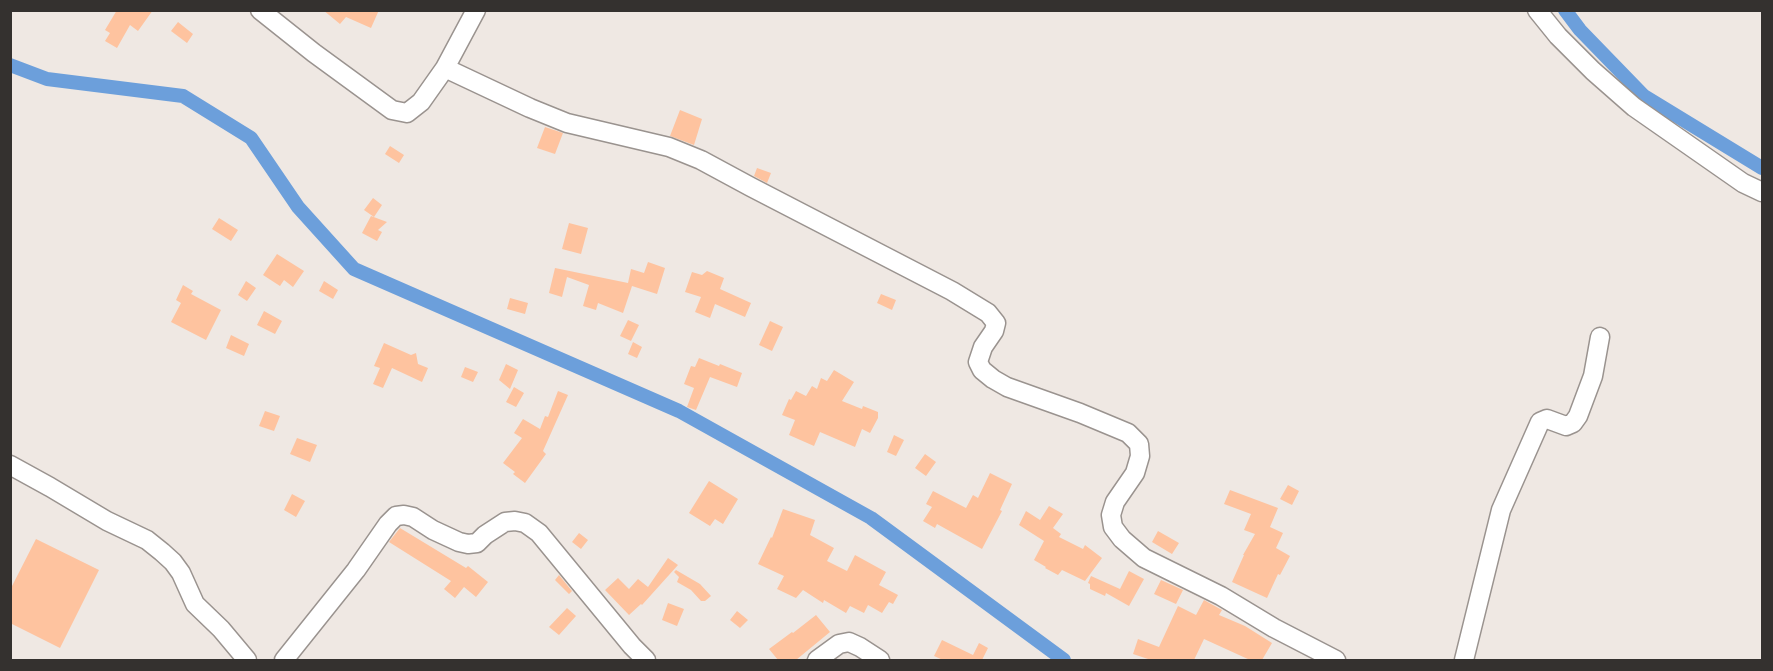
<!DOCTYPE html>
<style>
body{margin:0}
#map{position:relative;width:1773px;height:671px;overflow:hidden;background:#efe8e3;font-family:"PT Sans",sans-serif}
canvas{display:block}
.frame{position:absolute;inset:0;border:12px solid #34312f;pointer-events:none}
</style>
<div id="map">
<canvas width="1773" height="671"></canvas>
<div class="frame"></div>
</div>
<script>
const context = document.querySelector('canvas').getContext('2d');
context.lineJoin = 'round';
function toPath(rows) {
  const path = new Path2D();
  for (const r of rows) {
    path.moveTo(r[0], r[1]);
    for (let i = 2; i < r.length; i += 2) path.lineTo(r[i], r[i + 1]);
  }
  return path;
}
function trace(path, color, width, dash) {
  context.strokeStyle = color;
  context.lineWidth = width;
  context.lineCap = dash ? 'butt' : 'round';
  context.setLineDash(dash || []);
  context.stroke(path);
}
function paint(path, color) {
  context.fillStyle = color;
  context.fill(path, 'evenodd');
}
const canal = toPath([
 [1565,10,1580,30,1644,96,1762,168],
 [10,65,47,79,183,96,251,138,298,207,354,269,679,411,871,518,1064,660]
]);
const building = toPath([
 [117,10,153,10,138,31,130,25,117,48,105,41,110,33,105,30],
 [323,10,379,10,371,28,346,17,340,24],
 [178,22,193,34,187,43,171,31],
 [680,110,702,119,694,145,670,136],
 [545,127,563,133,555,154,537,148],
 [390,146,404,155,399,163,385,154],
 [757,168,771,173,767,183,754,176],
 [373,198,382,205,374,217,364,210],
 [371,216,387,222,378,230,382,232,377,241,362,233],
 [219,218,238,230,231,241,212,229],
 [569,223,588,228,581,254,562,249],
 [277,254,304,271,293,287,284,280,280,286,263,275],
 [648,262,665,268,657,294,632,286,623,313,598,303,596,310,583,306,589,285,567,277,562,297,549,293,555,268,628,283,631,269,644,273],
 [707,271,724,278,720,289,751,303,745,317,715,304,710,318,695,312,701,297,685,292,692,272,702,275],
 [246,281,256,288,247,301,238,295],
 [324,281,338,290,333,299,319,291],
 [183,285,193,291,191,294,221,310,206,340,171,322,181,303,176,300],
 [881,294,896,300,892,310,877,303],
 [510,298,528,303,525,314,507,309],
 [264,311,282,321,275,334,257,325],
 [628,320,639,325,631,341,620,336],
 [770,321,783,327,772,351,759,345],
 [231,335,249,344,244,356,226,348],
 [633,342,642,347,637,358,628,354],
 [384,343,411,355,416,353,418,364,428,368,422,382,392,368,383,388,373,384,380,368,374,366],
 [699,358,719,366,720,364,742,373,737,387,710,377,696,410,687,407,694,388,684,384,691,366,695,367],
 [506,364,518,370,510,389,499,380],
 [465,367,478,372,473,382,461,377],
 [834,370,854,382,842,401,862,409,863,406,878,412,878,418,870,433,862,429,855,447,820,432,814,446,789,435,795,420,782,415,789,399,791,400,796,391,806,396,812,386,817,389,821,378,827,381],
 [514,387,524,393,516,407,506,402],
 [558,391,568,395,543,451,546,454,525,483,513,474,515,472,503,463,522,438,514,433,523,419,540,429,545,416,548,417],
 [265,411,280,416,274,431,259,426],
 [894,435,904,440,896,456,887,452],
 [297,438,317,445,310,462,290,454],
 [925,454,936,462,926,476,915,468],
 [990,473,1012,484,1000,510,1002,511,982,549,937,524,935,528,923,521,932,507,926,504,933,491,966,508,973,495,978,498],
 [709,481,738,499,723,524,715,519,710,526,689,513],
 [1288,485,1299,491,1292,505,1280,499],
 [1230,490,1278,508,1270,527,1283,533,1276,548,1290,556,1280,575,1278,574,1267,598,1232,582,1244,555,1243,555,1255,534,1244,530,1251,514,1224,504],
 [292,494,305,501,296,517,284,510],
 [1049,506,1063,514,1053,528,1061,534,1059,537,1083,549,1085,545,1102,558,1085,581,1062,570,1058,575,1045,568,1046,567,1034,560,1044,541,1019,525,1026,511,1040,520],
 [783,509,815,520,810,535,834,548,827,561,847,571,855,555,886,572,879,585,898,595,893,604,889,602,882,613,868,605,864,613,850,606,846,613,824,600,823,603,803,590,796,598,777,589,784,576,758,564,771,537,772,538],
 [400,528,466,568,468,566,488,582,476,597,464,587,455,598,444,589,451,581,389,542],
 [1158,531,1179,543,1172,554,1152,542],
 [579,533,588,540,581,549,572,542],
 [36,539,99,570,60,648,10,623,10,590],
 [668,558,678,565,642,605,641,604,629,615,605,590,618,578,629,589,638,579,648,587],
 [676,570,700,584,711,596,705,601,701,601,691,590,677,582,679,577,674,572],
 [1129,571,1144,579,1129,606,1106,593,1105,596,1090,589,1090,584,1088,583,1091,576,1120,589],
 [559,575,572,591,569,594,555,580],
 [1161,580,1183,590,1176,604,1154,594],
 [1204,600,1222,610,1219,615,1245,626,1272,643,1262,660,1250,660,1204,639,1194,660,1151,660,1133,654,1138,639,1159,647,1178,606,1196,615],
 [668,603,684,609,677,626,662,620],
 [567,608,576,616,559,635,549,627],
 [737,611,748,620,740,628,730,620],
 [816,615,830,632,796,660,778,660,769,649,792,632,793,633],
 [942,640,973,655,979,643,988,648,982,660,984,660,943,660,934,656]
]);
const minor = toPath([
 [260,10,314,53,392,110,407,113,421,102,445,68,476,10],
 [1537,10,1558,36,1593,71,1634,107,1743,183,1762,192],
 [445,68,530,108,567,123,669,147,701,160,751,187,952,291,988,313,996,323,994,331,983,347,978,362,982,370,993,379,1007,387,1080,413,1128,433,1139,444,1140,456,1135,473,1115,502,1111,515,1113,527,1122,539,1144,558,1221,596,1274,628,1336,660],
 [10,465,50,487,107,521,147,540,162,552,173,562,181,573,195,604,221,629,247,660],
 [284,660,356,570,388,524,396,516,404,515,413,517,433,530,459,542,468,544,477,543,485,535,505,522,515,521,525,523,539,533,632,646,646,660],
 [817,660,839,644,849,642,860,647,880,660],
 [1464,660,1501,510,1540,422,1547,419,1566,426,1573,423,1578,416,1593,376,1600,337]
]);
trace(canal, '#6c9fdb', 14);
paint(building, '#fec39f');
trace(minor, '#9a938f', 21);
trace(minor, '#fff', 18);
</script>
